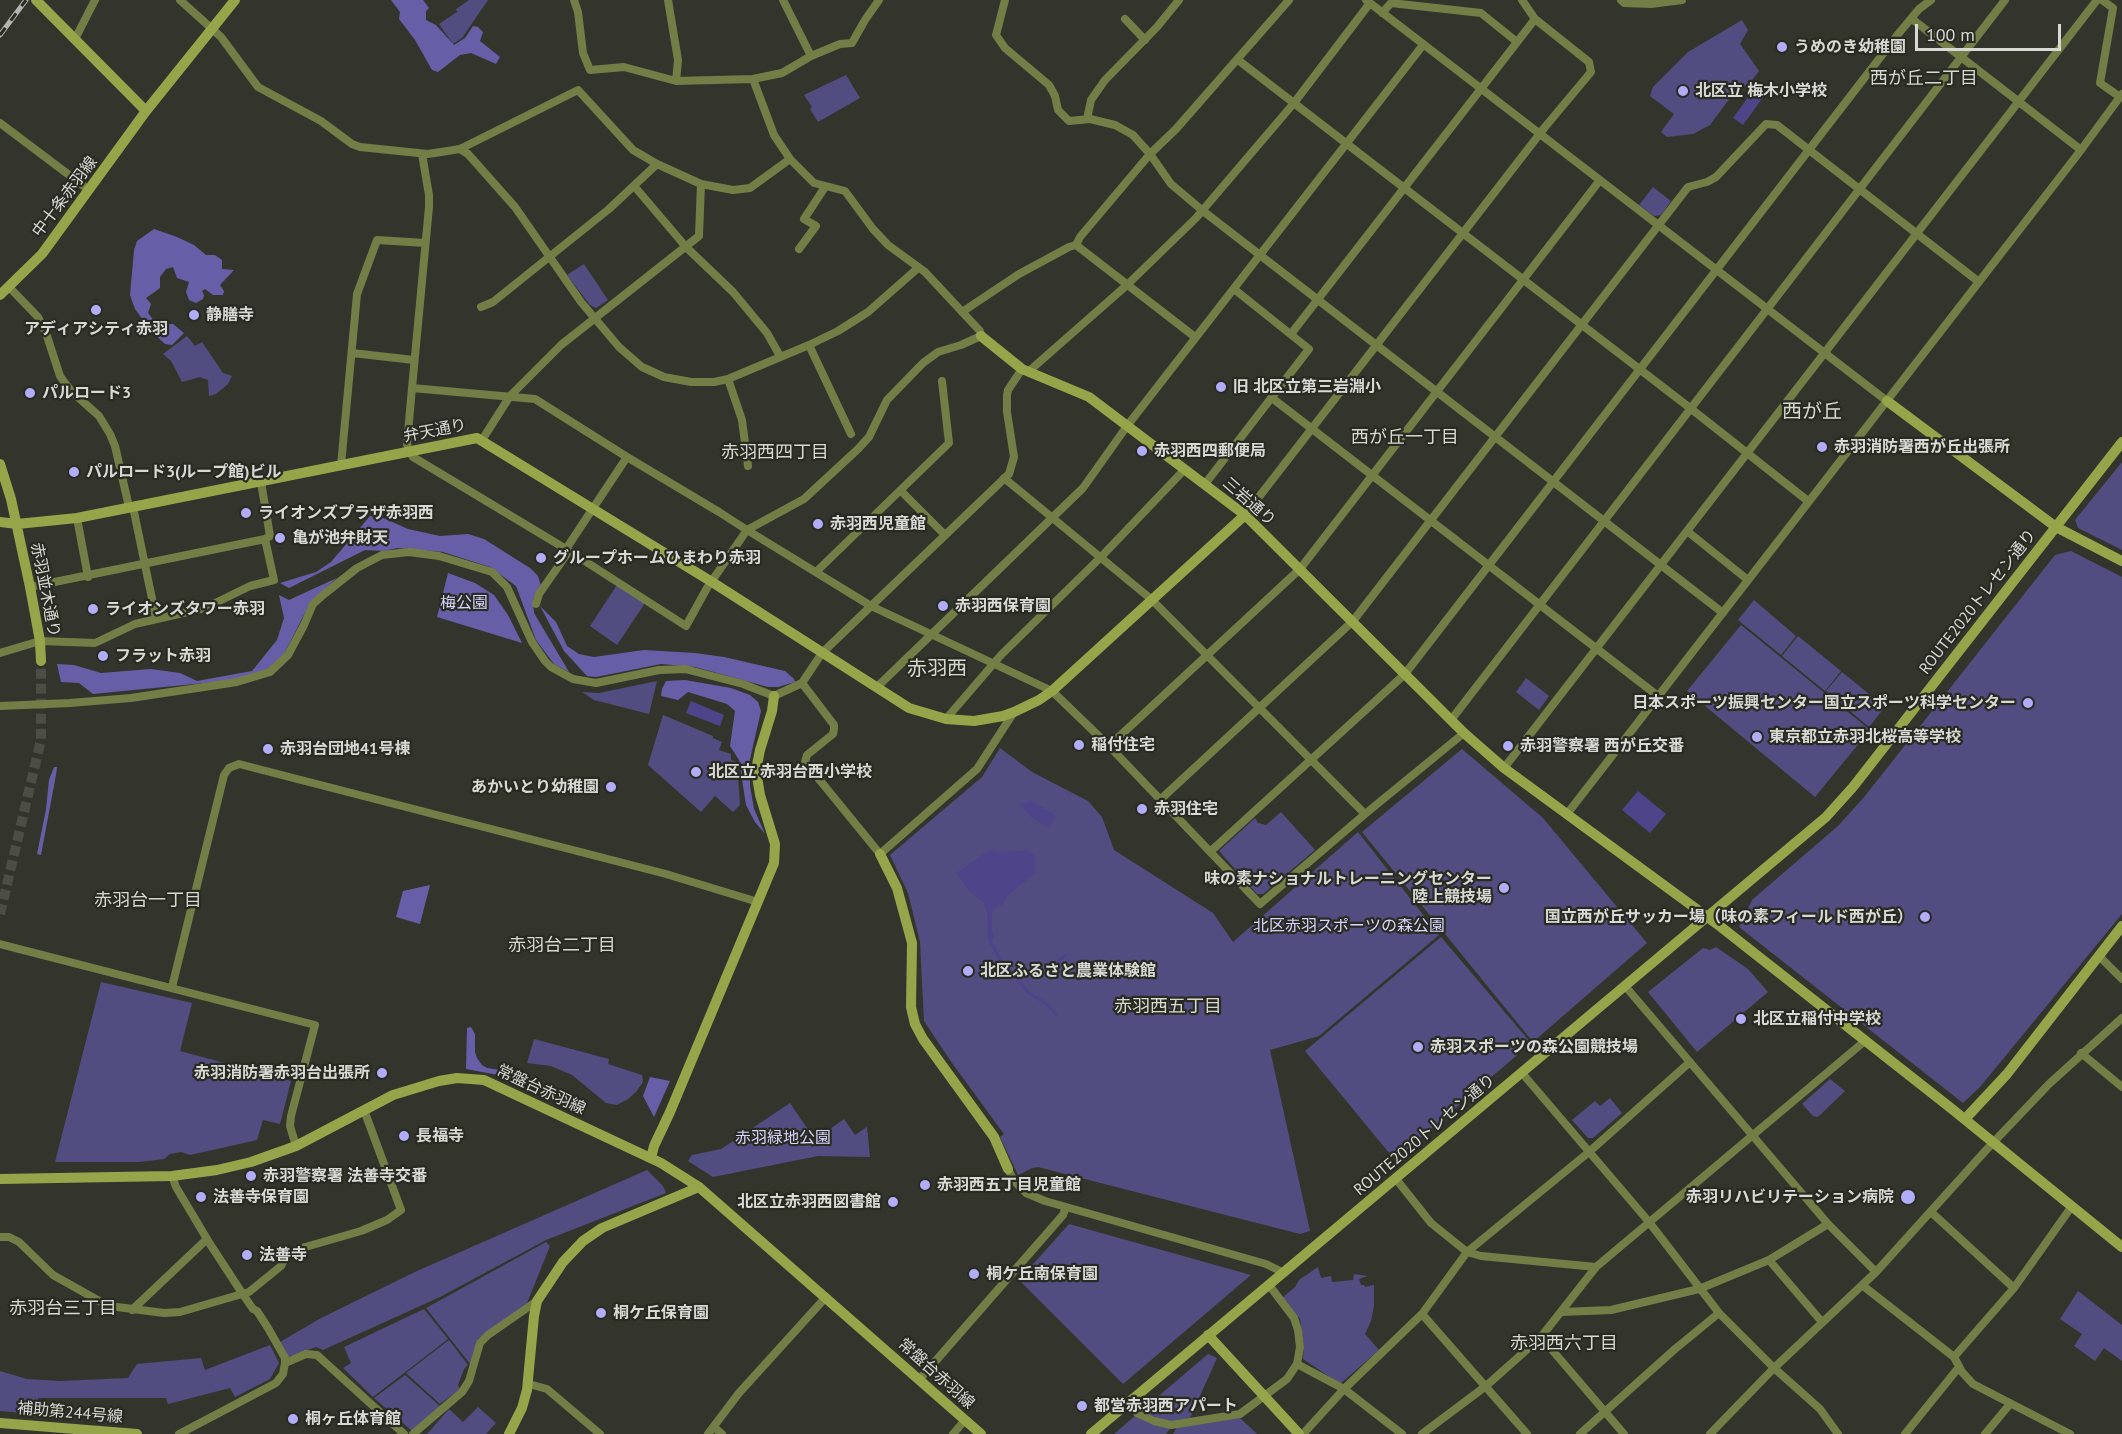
<!DOCTYPE html>
<meta charset="utf-8">
<style>
body{margin:0}
#map{position:relative;width:2122px;height:1434px;overflow:hidden;background:#33352d;font-family:"PT Sans",sans-serif}
canvas{display:block}
.scale{position:absolute;left:1915px;top:24px;width:146px;height:27px;box-sizing:border-box;border:3px solid #d8d9d5;border-top:0;padding-left:8px;font-size:18px;line-height:21px;white-space:nowrap;color:#d8d9d5;-webkit-text-stroke:4px #292b23;paint-order:stroke}
</style>
<div id="map">
<canvas width="2122" height="1434"></canvas>
<div class="scale">100 m</div>
</div>
<script>
const context = document.querySelector('canvas').getContext('2d');
context.lineJoin = 'round';
function paint(path, color) {
  context.fillStyle = color;
  context.fill(path, 'evenodd');
}
function toPath(rows) {
  const path = new Path2D();
  for (const r of rows) {
    path.moveTo(r[0], r[1]);
    for (let i = 2; i < r.length; i += 2) path.lineTo(r[i], r[i + 1]);
  }
  return path;
}
function trace(path, color, width, dash) {
  context.strokeStyle = color;
  context.lineWidth = width;
  context.lineCap = dash ? 'butt' : 'round';
  context.setLineDash(dash || []);
  context.stroke(path);
}
function drawText(font, color, halo, rows, align = 'center') {
  context.font = font + ' "PT Sans","Noto Sans JP",sans-serif';
  context.lineWidth = 4.5;
  context.setLineDash([]);
  context.textBaseline = 'middle';
  context.strokeStyle = halo;
  context.fillStyle = color;
  for (const [text, x, y, turn = 0] of rows) {
    context.save();
    context.translate(x, y);
    context.rotate((+turn || 0) * Math.PI / 180);
    context.textAlign = isNaN(turn) ? turn : align;
    if (halo) context.strokeText(text, 0, 0);
    context.fillText(text, 0, 0);
    context.restore();
  }
}
const green = toPath([
 [469,0,488,0,462,38,453,44,439,24,457,12,456,9],
 [1742,20,1748,30,1740,44,1759,71,1747,87,1741,83,1710,125,1693,134,1667,137,1661,132,1674,114,1650,96,1653,87,1688,52],
 [846,75,860,98,818,122,810,109,812,107,804,95],
 [1653,187,1671,201,1661,215,1654,216,1639,205],
 [584,264,608,300,596,308,590,305,567,275],
 [187,336,195,346,202,342,223,373,232,376,228,384,216,394,209,396,208,380,200,377,182,382,171,361,163,354],
 [2122,462,2122,550,2078,528,2075,520],
 [2071,551,2122,577,2122,914,1980,1087,1963,1103,1739,927,1752,900,1839,825,1865,796,2055,555],
 [617,585,645,603,617,645,590,626],
 [1754,600,1796,636,1781,655,1738,620],
 [1741,625,1870,730,1815,797,1687,691],
 [1798,636,1841,671,1825,691,1782,656],
 [1842,672,1885,707,1869,727,1826,691],
 [1526,678,1549,696,1539,710,1516,692],
 [657,681,649,714,594,700,582,692,599,693],
 [663,715,713,736,713,738,722,742,719,750,731,754,731,760,737,762,740,805,733,812,715,796,701,812,648,765],
 [1000,748,1032,772,1088,801,1102,817,1114,850,1213,913,1233,942,1358,832,1439,935,1319,1036,1270,1050,1310,1231,1300,1234,1038,1167,1032,1168,1018,1175,1000,1137,1004,1134,952,1063,924,1021,920,942,908,893,890,855,982,777],
 [1462,749,1543,818,1647,943,1533,1042,1362,832],
 [1281,812,1315,850,1263,894,1257,894,1219,851,1255,818,1258,823,1266,825],
 [1441,937,1531,1043,1395,1160,1305,1051],
 [1716,947,1748,969,1768,992,1697,1052,1648,992,1703,948,1710,950],
 [101,982,192,1003,180,1051,291,1081,280,1124,263,1120,257,1140,190,1155,181,1152,170,1154,164,1159,139,1162,55,1162],
 [534,1039,609,1059,608,1064,642,1075,643,1082,636,1092,628,1099,617,1105,606,1103,572,1075,551,1066,527,1063],
 [1830,1079,1845,1091,1820,1115,1817,1117,1813,1116,1802,1104],
 [1610,1098,1622,1113,1593,1138,1588,1138,1572,1120,1595,1101,1600,1106],
 [790,1103,811,1134,823,1134,844,1119,855,1135,867,1127,870,1157,818,1156,713,1177,688,1161,692,1155,721,1149],
 [647,1170,663,1186,666,1193,546,1240,440,1297,323,1350,316,1347,288,1357,280,1342,321,1318,417,1271],
 [1069,1224,1251,1275,1123,1384,1019,1280],
 [546,1242,550,1246,527,1303,478,1339,471,1365,426,1308],
 [1318,1267,1321,1278,1331,1276,1332,1282,1353,1280,1354,1274,1368,1276,1359,1279,1361,1285,1364,1285,1365,1287,1374,1285,1374,1305,1371,1321,1365,1334,1379,1350,1340,1384,1303,1359,1304,1346,1300,1319,1282,1298,1295,1287,1299,1280],
 [2078,1291,2122,1325,2122,1361,2104,1348,2095,1361,2074,1346,2082,1334,2060,1319],
 [424,1309,448,1339,373,1397,343,1368,351,1363,344,1347],
 [449,1340,468,1365,464,1369,458,1385,460,1389,440,1404,406,1373],
 [270,1345,279,1363,270,1379,235,1397,230,1388,168,1404,166,1398,38,1398,37,1414,0,1411,0,1371,27,1379,60,1381,128,1378,137,1364,201,1358,205,1370],
 [1208,1354,1217,1358,1190,1418,1172,1421,1159,1419,1141,1411],
 [405,1375,441,1407,412,1431,374,1398],
 [478,1407,496,1423,486,1434,427,1434,449,1409,463,1422],
 [1136,1415,1171,1427,1166,1434,1114,1434],
 [1240,1418,1257,1434,1173,1434,1177,1427]
]);
const forest = toPath([
 [391,0,423,0,429,8,426,11,426,20,436,25,454,45,465,38,473,26,478,27,483,32,480,41,500,57,496,64,471,53,460,55,438,72,432,70,415,40,399,19,400,12],
 [154,229,177,237,194,245,206,255,215,255,222,260,222,269,234,270,220,285,224,291,223,295,213,295,205,289,202,291,204,295,203,299,196,303,189,300,186,292,189,282,177,278,173,267,166,269,160,277,160,288,146,298,151,304,148,313,159,327,164,324,173,324,184,333,172,345,165,344,150,330,135,309,130,295,134,250,137,241],
 [370,516,381,517,408,529,440,536,468,534,484,539,530,568,538,576,541,586,533,599,534,613,569,672,554,664,536,640,516,586,490,567,443,552,397,548,384,551,365,550,289,588,280,583,316,572,331,562],
 [448,573,475,583,494,595,508,615,522,643,437,617],
 [337,578,311,601,284,654,268,670,235,680,93,694,79,683,61,682,57,664,74,665,101,673,151,669,180,673,197,681,252,671,277,640,284,618,279,595,289,600],
 [540,606,556,622,567,646,579,654,594,657,644,650,695,653,724,657,785,671,794,679,795,682,778,687,768,687,695,667,661,664,596,677,587,676,564,651],
 [685,680,731,688,750,695,758,702,761,711,750,759,750,786,754,809,765,834,755,822,746,805,739,760,730,746,735,711,727,704,688,692,678,700,661,696,662,689,666,681],
 [54,767,57,767,56,775,41,855,37,854,46,809,49,780],
 [430,885,420,924,396,917,403,891],
 [471,1027,475,1034,475,1052,477,1058,482,1065,487,1068,506,1071,504,1076,466,1069,467,1028],
 [650,1077,670,1081,654,1117,643,1096]
]);
const water = toPath([
 [1754,89,1764,96,1743,125,1733,118],
 [691,701,724,715,720,726,686,713],
 [1638,791,1666,814,1650,833,1622,810],
 [1031,801,1056,815,1049,828,1031,817,1019,804],
 [990,850,1000,853,1026,850,1033,853,1036,859,1035,873,1006,897,1003,905,997,905,992,912,992,929,994,939,990,941,988,940,987,911,983,902,970,892,956,873]
]);
const stream = toPath([
 [990,941,1001,961,1029,993,1047,1004,1056,1015],
 [1046,970,1066,955]
]);
const secondaryTunnel = toPath([
 [0,914,41,740,41,661]
]);
const street = toPath([
 [180,0,221,37,258,87,321,121,352,144,360,147,428,154,460,149,578,90,633,150,657,164,701,184,733,190,750,188,790,159],
 [574,0,578,12,583,53,590,70,624,67,676,81,753,79,774,135,790,159,814,183,845,191,873,229,888,245,925,272,980,331,981,336,961,345,938,352,923,363,887,400,869,437,858,449,804,499,747,530,707,588,686,626,566,549,413,457,409,451,407,444,412,388,535,399,627,457,719,512,747,530,871,606,1052,691,1109,746,1260,904,1365,814,1464,733],
 [668,0,678,60,676,81],
 [783,0,811,56],
 [1005,0,996,35,1005,48,1049,85,1055,96,1058,110,1069,121,1090,119,1115,125,1133,135,1150,154,1171,184,1203,211,1723,613],
 [1366,0,1887,401],
 [1621,0,1624,3,1651,4,1682,0],
 [2102,0,2113,8,2100,83,2120,97],
 [1382,13,1391,3,1481,13,1517,42],
 [1125,19,1145,40],
 [1912,19,2081,150],
 [75,39,95,0],
 [1238,60,1690,408,1808,501],
 [753,79,782,73,811,56,840,44,852,43,865,20,879,0],
 [1087,119,1091,100,1105,80,1157,27,1179,0],
 [0,123,89,190],
 [460,149,468,154,515,207,581,302,619,347,642,367,664,377,691,382,714,382,728,379,809,345,838,331,868,312,918,268],
 [635,187,686,247,733,292,767,333,780,356],
 [1076,245,1195,337],
 [799,249,816,226,804,219,825,187],
 [9,287,38,317,46,333,60,376,65,383,71,391,99,416,110,434,115,446,129,507],
 [481,307,493,302,609,209,657,164],
 [962,312,1019,274,1069,247,1076,245,1080,237,1150,154,1176,129,1289,0],
 [1291,334,1535,19],
 [809,345,851,434],
 [352,353,414,360],
 [1028,372,1127,285,1196,218,1294,103,1370,3],
 [728,379,742,420,748,466],
 [412,388,429,207,429,195,422,154],
 [1272,398,1658,696],
 [482,440,510,396,561,345,699,236,701,184],
 [341,465,357,294,377,240,425,243],
 [1004,478,1151,599,1365,814],
 [1205,484,1309,349,1234,289],
 [901,491,944,534],
 [133,507,156,618],
 [1245,515,1545,127,1591,72,1589,62,1535,19,1522,0],
 [77,518,88,577],
 [1687,531,1748,580],
 [566,549,627,457],
 [816,572,949,443,942,381],
 [30,587,265,539],
 [536,604,539,594,569,551],
 [0,653,40,641,95,643,135,624,205,608,250,586,274,580,265,539,270,536,261,482],
 [802,683,834,725,834,729,833,734,807,755,805,762,880,854,977,769,1014,712],
 [877,687,1083,488,1127,426,1423,45],
 [0,706,70,703,131,698,237,682,270,672,288,655,304,625,313,604,323,595,357,568,382,555,409,552,439,556,492,572,507,587,532,642,545,661,551,667,573,679,596,683,659,670,685,669,743,684,774,696,802,683,822,653,1009,474,1014,457,1007,412,1007,395,1008,390,1022,369],
 [946,719,1001,655,1101,557,1185,469],
 [1451,720,2005,0],
 [1109,746,1300,569,1600,180],
 [1504,768,2097,0],
 [1161,799,1353,621,1688,187,1707,182,1716,177,1766,124,1777,125,1979,282],
 [1567,814,2081,150,2122,94],
 [1211,851,1405,674,1899,33,1919,9,1931,0],
 [0,944,315,1025,291,1116,290,1126,296,1146],
 [2099,956,2122,979],
 [1625,986,1828,1224,1876,1272],
 [172,987,224,775,229,768,239,764,666,874,758,902],
 [2081,1053,2122,1087],
 [1522,1073,1649,1222,1719,1313,1774,1368,1820,1409,1838,1434],
 [1008,1169,1014,1181,1026,1193,1045,1201,1266,1264,1284,1273],
 [172,1176,176,1187,210,1244,242,1293,253,1309,257,1311,268,1328,285,1358,285,1363,283,1374,276,1383,179,1434],
 [1396,1179,1431,1223,1467,1252,1481,1256,1596,1267],
 [1931,1212,2014,1288],
 [0,1237,9,1237,19,1242,53,1275,101,1302,117,1307,164,1313,180,1312,249,1292,281,1266,288,1252,361,1231,387,1220,401,1210,364,1110],
 [1769,1260,1822,1322],
 [1862,1285,1954,1357,1962,1372,1973,1384,2070,1434],
 [132,1310,207,1239],
 [1562,1312,1611,1310,1699,1289,1769,1260,1828,1224],
 [1422,1314,1527,1434],
 [1541,1337,1624,1434],
 [1954,1357,2014,1288,2072,1206],
 [285,1363,306,1354,317,1355,404,1434],
 [1297,1364,1344,1389,1402,1434],
 [919,1380,1063,1215,1066,1207],
 [529,1384,547,1389,600,1434],
 [1128,1402,1137,1413,1154,1421,1171,1425,1240,1414,1287,1379,1297,1364,1300,1347,1298,1330,1294,1318,1269,1285],
 [714,1427,722,1434],
 [413,1434,462,1392,469,1381,480,1343,488,1335,537,1301],
 [708,1434,739,1393,826,1297],
 [953,1434,965,1420],
 [1303,1434,1344,1389,1422,1314,1467,1252,1589,1152,1690,1062],
 [1422,1434,1486,1386,1541,1337,1596,1267,1866,1040],
 [1580,1434,1675,1349,1719,1313],
 [1710,1434,1774,1368,1876,1272,1988,1148,2049,1084,2122,1018],
 [1905,1434,1959,1367],
 [1985,1434,2010,1404]
]);
const secondary = toPath([
 [36,0,146,111],
 [0,295,42,254,146,111,235,0],
 [981,336,1022,369,1089,397,1245,515,1464,733,1504,768,1721,927,1952,1109,2122,1247],
 [1887,401,2056,527,2122,561],
 [0,464,11,499,30,587,40,641,41,661],
 [0,522,17,524,77,518,477,438,712,582,909,708,946,719,974,721,1003,716,1014,712,1039,700,1052,691,1245,515],
 [880,854,897,888,912,943,911,1007,915,1024,923,1039,994,1137,1008,1169],
 [1965,1119,2007,1074,2122,926],
 [651,1158,654,1146,670,1112,774,863,775,844,760,795,756,770,760,750,772,711,774,696],
 [0,1179,172,1176,217,1170,251,1162,296,1146,393,1095,439,1081,457,1078,484,1080,661,1163,699,1187,981,1434],
 [1208,1335,1299,1434],
 [0,1423,137,1434],
 [509,1434,522,1408,527,1390,534,1316,537,1301,563,1262,583,1241,602,1228,699,1187],
 [1091,1434,1826,817,1853,787,2122,442]
]);
const rail = toPath([
 [0,35,26,0]
]);
const markers = [
 [1782,47,6,"#b2adf9"],
 [1683,91,6,"#b2adf9"],
 [96,310,6,"#b2adf9"],
 [194,315,6,"#b2adf9"],
 [1221,387,6,"#b2adf9"],
 [30,393,6,"#b2adf9"],
 [1822,447,6,"#b2adf9"],
 [1142,451,6,"#b2adf9"],
 [74,472,6,"#b2adf9"],
 [246,513,6,"#b2adf9"],
 [818,524,6,"#b2adf9"],
 [280,538,6,"#b2adf9"],
 [541,558,6,"#b2adf9"],
 [943,606,6,"#b2adf9"],
 [93,609,6,"#b2adf9"],
 [103,656,6,"#b2adf9"],
 [2028,703,6,"#b2adf9"],
 [1757,737,6,"#b2adf9"],
 [1079,745,6,"#b2adf9"],
 [1508,746,6,"#b2adf9"],
 [268,749,6,"#b2adf9"],
 [696,772,6,"#b2adf9"],
 [611,787,6,"#b2adf9"],
 [1142,809,6,"#b2adf9"],
 [1504,888,6,"#b2adf9"],
 [1925,917,6,"#b2adf9"],
 [968,971,6,"#b2adf9"],
 [1741,1019,6,"#b2adf9"],
 [1418,1047,6,"#b2adf9"],
 [382,1073,6,"#b2adf9"],
 [404,1136,6,"#b2adf9"],
 [251,1176,6,"#b2adf9"],
 [925,1185,6,"#b2adf9"],
 [201,1197,6,"#b2adf9"],
 [1908,1197,8,"#b2adf9"],
 [893,1202,6,"#b2adf9"],
 [247,1255,6,"#b2adf9"],
 [974,1274,6,"#b2adf9"],
 [601,1313,6,"#b2adf9"],
 [1082,1406,6,"#b2adf9"],
 [293,1419,6,"#b2adf9"]
];
const poiNames = [
 ["うめのき幼稚園",1794,47],
 ["北区立 梅木小学校",1695,91],
 ["静膳寺",206,315],
 ["アディアシティ赤羽",96,329,"center"],
 ["旧 北区立第三岩淵小",1233,387],
 ["パルロード3",42,393],
 ["赤羽消防署西が丘出張所",1834,447],
 ["赤羽西四郵便局",1154,451],
 ["パルロード3(ループ館)ビル",86,472],
 ["ライオンズプラザ赤羽西",258,513],
 ["赤羽西児童館",830,524],
 ["亀が池弁財天",292,538],
 ["グループホームひまわり赤羽",553,558],
 ["赤羽西保育園",955,606],
 ["ライオンズタワー赤羽",105,609],
 ["フラット赤羽",115,656],
 ["日本スポーツ振興センター国立スポーツ科学センター",2016,703,"right"],
 ["東京都立赤羽北桜高等学校",1769,737],
 ["稲付住宅",1091,745],
 ["赤羽警察署 西が丘交番",1520,746],
 ["赤羽台団地41号棟",280,749],
 ["北区立 赤羽台西小学校",708,772],
 ["あかいとり幼稚園",599,787,"right"],
 ["赤羽住宅",1154,809],
 ["味の素ナショナルトレーニングセンター",1492,879,"right"],
 ["陸上競技場",1492,897,"right"],
 ["国立西が丘サッカー場（味の素フィールド西が丘）",1913,917,"right"],
 ["北区ふるさと農業体験館",980,971],
 ["北区立稲付中学校",1753,1019],
 ["赤羽スポーツの森公園競技場",1430,1047],
 ["赤羽消防署赤羽台出張所",370,1073,"right"],
 ["長福寺",416,1136],
 ["赤羽警察署 法善寺交番",263,1176],
 ["赤羽西五丁目児童館",937,1185],
 ["法善寺保育園",213,1197],
 ["赤羽リハビリテーション病院",1894,1197,"right"],
 ["北区立赤羽西図書館",881,1202,"right"],
 ["法善寺",259,1255],
 ["桐ケ丘南保育園",986,1274],
 ["桐ケ丘保育園",613,1313],
 ["都営赤羽西アパート",1094,1406],
 ["桐ヶ丘体育館",305,1419]
];
const streetNames = [
 ["中十条赤羽線",65,197,-53],
 ["弁天通り",435,431,-11],
 ["三岩通り",1249,502,41],
 ["赤羽並木通り",45,590,79],
 ["ROUTE2020トレセン通り",1978,602,-52],
 ["常盤台赤羽線",541,1090,25],
 ["ROUTE2020トレセン通り",1425,1135,-40],
 ["常盤台赤羽線",936,1374,42],
 ["補助第244号線",70,1413,5]
];
const parkNames = [
 ["梅公園",464,603],
 ["北区赤羽スポーツの森公園",1349,926],
 ["赤羽緑地公園",783,1138]
];
const neighbourhoodNames = [
 ["西が丘二丁目",1924,79],
 ["西が丘一丁目",1405,438],
 ["赤羽西四丁目",775,453],
 ["赤羽台一丁目",148,901],
 ["赤羽台二丁目",562,946],
 ["赤羽西五丁目",1168,1007],
 ["赤羽台三丁目",63,1309],
 ["赤羽西六丁目",1564,1344]
];
const quarterNames = [
 ["西が丘",1812,412],
 ["赤羽西",937,669]
];
paint(green, '#524d81');
paint(forest, '#675ea8');
paint(water, '#4e448a');
trace(stream, '#4e448a', 3);
trace(secondaryTunnel, '#4c4e46', 10, [10, 5]);
trace(street, '#737d46', 8);
trace(secondary, '#97a54a', 10);
trace(rail, '#b4b5b0', 5);
trace(rail, '#292b23', 3, [9]);
for (const [x, y, r, color] of markers) {
  const dot = new Path2D();
  dot.arc(x, y, r, 0, 2 * Math.PI);
  context.fillStyle = color;
  context.fill(dot);
  trace(dot, '#292b23', 2);
}
drawText('bold 16px', '#d8d9d5', '#292b23', poiNames, 'left');
drawText('16px', '#d8d9d5', '#292b23', streetNames);
drawText('16px', '#d7d5ff', '#292b23', parkNames);
drawText('18px', '#d6d9cf', '#292b23', neighbourhoodNames);
drawText('20px', '#d6d9cf', '#292b23', quarterNames);
</script>
